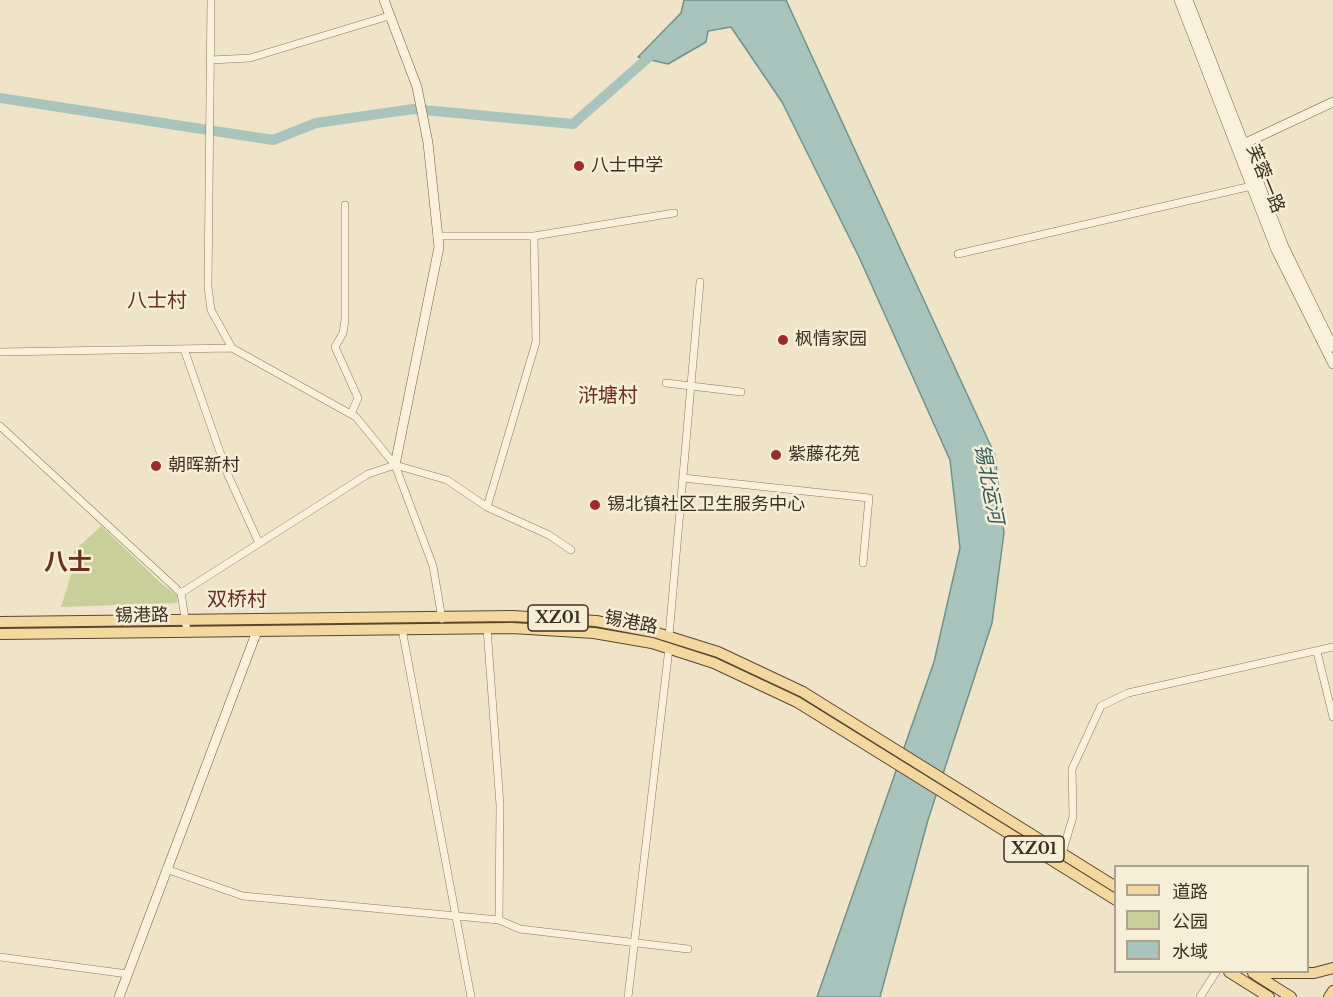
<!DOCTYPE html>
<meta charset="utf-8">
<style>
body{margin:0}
#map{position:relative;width:1333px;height:997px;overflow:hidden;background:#f0e4c8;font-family:"Libre Baskerville","Noto Sans SC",serif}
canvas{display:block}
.legend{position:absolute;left:1114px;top:865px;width:195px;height:108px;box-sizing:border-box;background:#f7eed8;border:2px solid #ada18e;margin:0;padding:8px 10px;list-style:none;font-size:18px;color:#3d2e20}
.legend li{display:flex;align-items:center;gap:12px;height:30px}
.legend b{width:30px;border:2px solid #ada18e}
</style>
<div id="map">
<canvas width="1333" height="997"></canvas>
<ul class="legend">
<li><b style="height:8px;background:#f3d9a0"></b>道路</li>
<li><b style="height:16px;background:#c9cf9b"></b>公园</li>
<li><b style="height:16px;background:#a9c4bc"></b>水域</li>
</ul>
</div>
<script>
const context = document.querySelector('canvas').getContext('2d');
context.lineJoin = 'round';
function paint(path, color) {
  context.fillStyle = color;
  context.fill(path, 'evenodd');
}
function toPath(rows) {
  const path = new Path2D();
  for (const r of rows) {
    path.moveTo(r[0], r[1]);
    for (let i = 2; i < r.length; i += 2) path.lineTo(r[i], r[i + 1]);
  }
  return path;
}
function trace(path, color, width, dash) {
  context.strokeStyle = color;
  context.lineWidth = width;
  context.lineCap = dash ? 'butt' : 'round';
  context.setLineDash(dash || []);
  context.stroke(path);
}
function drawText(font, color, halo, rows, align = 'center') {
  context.font = font + ' "Libre Baskerville","Noto Sans SC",serif';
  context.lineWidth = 5;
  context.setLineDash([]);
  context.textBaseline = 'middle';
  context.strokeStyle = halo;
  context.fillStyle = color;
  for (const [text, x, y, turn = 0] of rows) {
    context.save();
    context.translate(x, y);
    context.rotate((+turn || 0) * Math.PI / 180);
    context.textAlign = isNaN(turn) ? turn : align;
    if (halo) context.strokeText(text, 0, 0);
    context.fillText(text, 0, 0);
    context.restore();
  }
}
const green = toPath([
 [101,526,162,584,178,596,177,603,61,607,77,556,73,552]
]);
const water = toPath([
 [684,0,786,0,995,455,1004,533,992,623,928,820,880,997,817,997,934,662,960,548,950,460,859,257,782,102,731,27,708,31,706,42,668,64,638,57,681,13,684,0]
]);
const river = toPath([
 [0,98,273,140,316,123,413,109,573,124,657,50]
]);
const street = toPath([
 [211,0,208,287,211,310,232,348],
 [211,60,250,58,389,16],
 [345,205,345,320,343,333,335,347,358,398,351,414],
 [437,236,534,236,674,213],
 [958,254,1256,185],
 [184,349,228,475,259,543],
 [0,352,232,348,356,417,395,465,433,566,442,619],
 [666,383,741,392],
 [0,426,181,593],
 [683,478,869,498,863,563],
 [487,507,536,342,534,236],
 [487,628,500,805,499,920],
 [402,629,471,997],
 [187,631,181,593,368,474,395,465,447,480,487,507,549,535,571,550],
 [669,636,700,282],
 [1317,652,1333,717],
 [1062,853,1073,817,1072,769,1101,706,1128,693,1333,647],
 [166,869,243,896,499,920,520,929,688,949],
 [0,957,128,974],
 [628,997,669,648],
 [1200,997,1216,972]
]);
const secondary = toPath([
 [384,0,417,87,428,143,439,247,395,465],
 [1179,0,1276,250,1333,364],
 [1188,0,1284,247,1333,347],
 [1237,147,1333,102],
 [119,997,257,631]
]);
const primary = toPath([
 [0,622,512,616,596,621,654,632,718,652,803,692,1116,887],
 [0,634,512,628,594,633,652,643,714,663,797,702,1116,900],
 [1229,972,1269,997],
 [1253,973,1314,973,1333,968],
 [1256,975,1291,997],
 [1329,997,1333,991]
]);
const markers = [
 [579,166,6,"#9e2a2b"],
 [783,340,6,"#9e2a2b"],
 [776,455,6,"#9e2a2b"],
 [156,466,6,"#9e2a2b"],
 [595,505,6,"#9e2a2b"]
];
const shields = [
 [558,618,60],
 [1034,849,60]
];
const shieldNames = [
 ["XZ01",558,618],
 ["XZ01",1034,849]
];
const poiNames = [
 ["八士中学",591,166],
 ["枫情家园",795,340],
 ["紫藤花苑",788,455],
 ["朝晖新村",168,466],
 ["锡北镇社区卫生服务中心",607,505]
];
const streetNames = [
 ["芙蓉一路",1265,179,68],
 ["锡港路",142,616,-1],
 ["锡港路",631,623,11]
];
const neighbourhoodNames = [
 ["八士村",157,301],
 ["浒塘村",608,396],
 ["双桥村",237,600]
];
const waterNames = [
 ["锡北运河",988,484,79]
];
const districtNames = [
 ["八士",68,563]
];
paint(green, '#c9cf9b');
paint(water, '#a9c4bc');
trace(water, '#6f938a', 1.5);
trace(river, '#a9c4bc', 10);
trace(street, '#8d765c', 8);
trace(secondary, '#6f573f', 10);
trace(primary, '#5b4430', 12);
trace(street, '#faf1dc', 7);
trace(secondary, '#faf1dc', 9);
trace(primary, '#f3d9a0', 10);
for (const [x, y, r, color] of markers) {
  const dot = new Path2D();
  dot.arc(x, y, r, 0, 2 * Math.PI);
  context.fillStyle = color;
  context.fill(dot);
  trace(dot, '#f7eed8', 2);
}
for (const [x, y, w] of shields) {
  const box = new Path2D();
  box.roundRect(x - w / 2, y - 13, w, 26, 4.5);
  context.fillStyle = '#f7eed8';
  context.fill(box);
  trace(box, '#3d2e20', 1.5);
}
drawText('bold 16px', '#3d2e20', null, shieldNames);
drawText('18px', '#3d2e20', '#f7eed8', poiNames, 'left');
drawText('18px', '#3d2e20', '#f7eed8', streetNames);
drawText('20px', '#6b2e1e', '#f7eed8', neighbourhoodNames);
drawText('italic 20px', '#2f5d5a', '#f7eed8', waterNames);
drawText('bold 24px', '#6b2e1e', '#f7eed8', districtNames);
</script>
